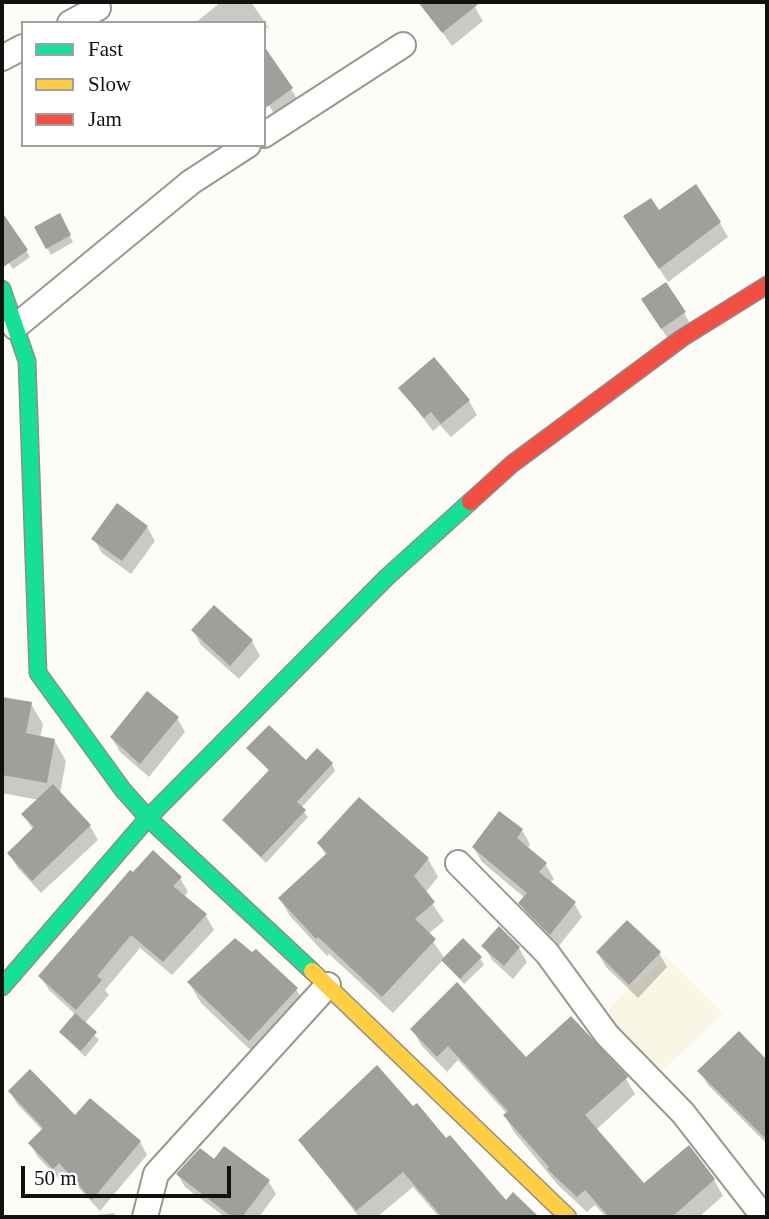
<!DOCTYPE html>
<style>
body{margin:0}
#map{position:relative;width:769px;height:1219px;overflow:hidden;background:#fdfcf7;font-family:Georgia,serif}
canvas{display:block}
.frame{position:absolute;inset:0;border:4px solid #111;pointer-events:none}
.legend{position:absolute;left:21px;top:21px;width:245px;height:126px;box-sizing:border-box;background:#fff;border:2px solid #a0a0a0;margin:0;padding:9px 12px;list-style:none;font-size:21px;color:#111}
.legend li{display:flex;align-items:center;gap:14px;height:35px}
.legend b{width:35px;border:2px solid #a0a0a0}
.scale{position:absolute;left:21px;top:1166px;width:210px;height:32px;box-sizing:border-box;border:4px solid #111;border-top:0;padding-left:9px;font-size:21px;line-height:24px;white-space:nowrap;color:#111;-webkit-text-stroke:5px #fff;paint-order:stroke}
</style>
<div id="map">
<canvas width="769" height="1219"></canvas>
<div class="frame"></div>
<ul class="legend">
<li><b style="height:9px;background:#16e098"></b>Fast</li>
<li><b style="height:9px;background:#ffcf43"></b>Slow</li>
<li><b style="height:9px;background:#f24e42"></b>Jam</li>
</ul>
<div class="scale">50 m</div>
</div>
<script>
const context = document.querySelector('canvas').getContext('2d');
context.lineJoin = 'round';
function paint(path, color) {
  context.fillStyle = color;
  context.fill(path, 'evenodd');
}
function toPath(rows) {
  const path = new Path2D();
  for (const r of rows) {
    path.moveTo(r[0], r[1]);
    for (let i = 2; i < r.length; i += 2) path.lineTo(r[i], r[i + 1]);
  }
  return path;
}
function trace(path, color, width, dash) {
  context.strokeStyle = color;
  context.lineWidth = width;
  context.lineCap = dash ? 'butt' : 'round';
  context.setLineDash(dash || []);
  context.stroke(path);
}
const farmland = toPath([
 [666,957,723,1014,653,1079,605,1022,612,1005]
]);
const shadow = toPath([
 [221,2,251,2,268,27,264,30,264,23,195,23],
 [434,2,472,2,483,21,452,46,425,8],
 [291,89,299,102,277,118,264,98],
 [659,212,720,223,728,237,668,282,634,231],
 [59,216,73,242,51,255,36,228],
 [14,232,30,257,13,269,2,253,2,240],
 [684,313,692,327,670,342,652,314],
 [400,388,469,401,477,415,451,437,440,425,433,431],
 [147,527,155,541,131,574,102,553,94,539],
 [193,630,252,641,260,656,239,679,201,645],
 [2,698,31,704,43,724,40,738,54,740,66,761,60,794,90,826,98,840,41,893,17,867,9,853,33,830,23,814,39,800,2,793],
 [177,718,185,732,149,777,120,752,112,738],
 [248,748,306,762,332,764,335,771,301,808,308,817,266,863,224,821,270,772],
 [359,800,428,859,438,877,425,893,444,921,428,934,445,959,480,958,484,965,464,984,443,960,393,1013,329,954,327,956,290,916,280,899,326,856,319,843],
 [522,830,530,844,528,848,546,865,554,879,550,883,574,903,582,917,558,947,529,917,521,903,525,898,482,862,474,848],
 [180,878,188,892,184,897,206,916,214,930,172,975,140,948,105,990,109,995,84,1024,99,1040,85,1057,61,1033,76,1015,49,990,40,976],
 [484,946,519,948,527,962,513,979,492,960],
 [598,953,659,953,667,967,638,998,606,967],
 [189,983,296,989,308,1010,262,1061,201,1003],
 [412,1029,526,1059,626,1079,635,1094,596,1130,644,1185,714,1180,723,1196,699,1217,606,1217,595,1205,587,1212,558,1185,514,1132,505,1116,507,1114,458,1060,447,1072,421,1045],
 [738,1034,767,1063,767,1144,708,1085,700,1071],
 [10,1091,140,1142,147,1155,100,1211,67,1175,61,1181,37,1156,30,1143,43,1131,17,1104],
 [412,1109,506,1202,514,1195,539,1217,439,1217,413,1187,377,1217,359,1217,300,1141],
 [224,1148,269,1182,276,1194,259,1217,225,1217,185,1187,178,1175,214,1161],
 [114,1213,117,1217,77,1217,97,1215]
]);
const building = toPath([
 [418,2,481,2,442,33],
 [264,46,293,88,264,109],
 [696,184,721,222,659,269,623,216,651,198,659,210],
 [2,212,28,250,2,268],
 [60,213,71,235,46,249,34,227],
 [666,282,686,312,661,329,641,299],
 [434,357,470,400,441,424,431,412,424,418,398,388],
 [117,503,148,526,122,561,91,539],
 [214,605,253,640,230,666,191,630],
 [147,691,179,717,140,764,110,737],
 [2,697,32,702,26,733,55,739,47,783,2,775],
 [269,725,306,760,317,748,333,763,297,802,306,810,261,857,222,820,269,770,246,748],
 [53,784,91,825,32,881,7,853,34,827,21,814],
 [359,797,429,858,414,876,435,902,415,919,436,939,382,997,318,937,316,939,278,898,327,853,317,843],
 [499,811,523,829,517,838,547,863,539,872,576,902,550,935,518,903,527,893,472,847],
 [153,850,182,877,173,886,207,914,163,962,131,935,97,976,102,980,76,1010,38,976,130,870,133,872],
 [627,920,661,952,629,985,596,952],
 [499,926,520,947,504,966,481,946],
 [235,938,252,952,256,949,298,988,249,1041,187,982],
 [463,938,482,957,460,979,441,960],
 [457,982,526,1057,571,1016,628,1077,585,1115,644,1183,689,1145,715,1179,672,1217,609,1217,585,1190,577,1197,547,1169,549,1167,503,1115,508,1111,448,1046,437,1057,410,1029],
 [75,1013,97,1032,81,1051,59,1032],
 [739,1031,767,1060,767,1140,697,1071],
 [377,1065,413,1106,417,1103,446,1138,450,1135,506,1200,513,1192,539,1217,442,1217,403,1172,356,1211,298,1140],
 [30,1069,75,1115,90,1098,141,1141,92,1200,59,1163,53,1169,28,1143,43,1128,8,1091],
 [224,1146,270,1180,242,1217,232,1217,176,1174,200,1148,214,1159]
]);
const street = toPath([
 [70,23,98,8],
 [2,58,23,47],
 [264,135,403,45],
 [15,327,191,182,248,145],
 [458,863,547,953,607,1035,683,1113,764,1217],
 [145,1217,156,1174,328,985]
]);
const fast = toPath([
 [2,289,27,361,38,673,123,790,148,818,312,971],
 [2,987,148,818,386,578,470,502]
]);
const slow = toPath([
 [312,971,568,1217]
]);
const jam = toPath([
 [470,502,512,464,682,338,767,285]
]);
paint(farmland, '#f9f7e4');
paint(shadow, '#0003');
paint(building, '#a19f9c');
trace(street, '#979795', 28);
trace(fast, '#8e8d8b', 19);
trace(slow, '#8e8d8b', 19);
trace(jam, '#8e8d8b', 19);
trace(street, '#fffffe', 24);
trace(fast, '#16e098', 16);
trace(slow, '#ffcf43', 16);
trace(jam, '#f24e42', 16);
</script>
